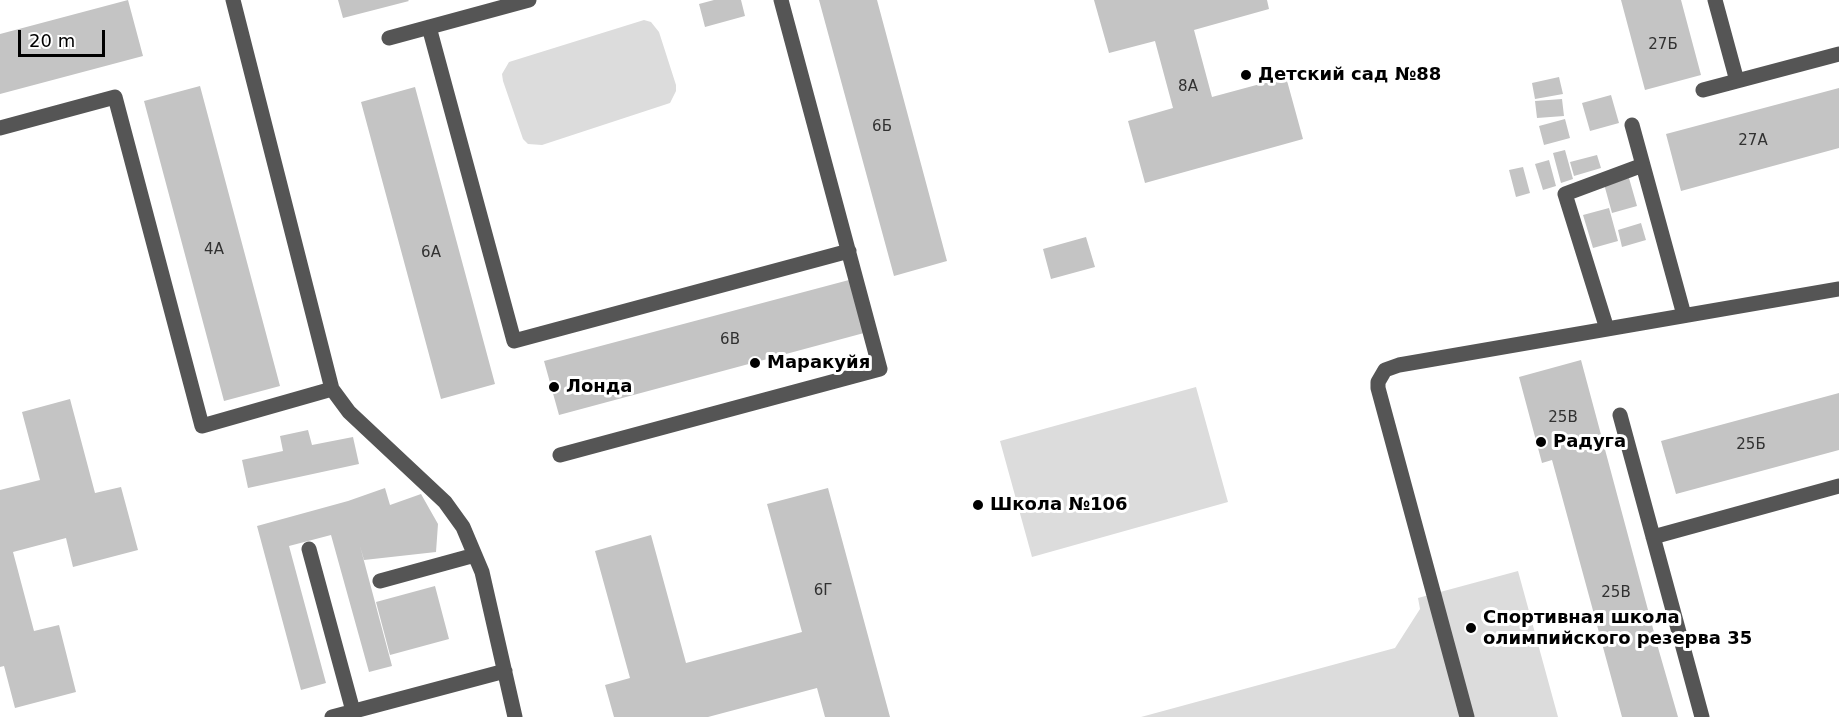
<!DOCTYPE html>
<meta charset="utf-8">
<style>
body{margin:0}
#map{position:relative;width:1839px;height:717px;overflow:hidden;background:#fff;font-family:"DejaVu Sans",sans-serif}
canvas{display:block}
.scale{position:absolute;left:18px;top:30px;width:87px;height:27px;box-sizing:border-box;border:3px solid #000;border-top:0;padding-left:8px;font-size:18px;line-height:21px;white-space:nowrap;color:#000;-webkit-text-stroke:4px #fff;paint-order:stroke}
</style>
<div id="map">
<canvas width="1839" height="717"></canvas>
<div class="scale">20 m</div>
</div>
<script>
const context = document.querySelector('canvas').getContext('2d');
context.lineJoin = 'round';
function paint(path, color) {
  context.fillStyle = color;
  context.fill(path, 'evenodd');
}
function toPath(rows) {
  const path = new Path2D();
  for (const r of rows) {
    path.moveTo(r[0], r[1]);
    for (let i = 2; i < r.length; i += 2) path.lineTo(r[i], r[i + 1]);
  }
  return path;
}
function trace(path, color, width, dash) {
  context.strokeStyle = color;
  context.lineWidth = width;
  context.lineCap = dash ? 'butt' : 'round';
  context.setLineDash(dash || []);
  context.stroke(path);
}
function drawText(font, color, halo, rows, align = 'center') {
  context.font = font + ' "DejaVu Sans",sans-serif';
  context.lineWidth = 6;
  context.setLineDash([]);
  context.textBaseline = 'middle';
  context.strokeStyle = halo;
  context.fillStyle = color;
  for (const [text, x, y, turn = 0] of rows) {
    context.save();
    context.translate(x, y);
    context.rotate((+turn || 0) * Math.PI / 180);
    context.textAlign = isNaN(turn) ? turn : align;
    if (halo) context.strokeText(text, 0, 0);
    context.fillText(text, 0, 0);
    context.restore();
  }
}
const green = toPath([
 [644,20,651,22,659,32,676,85,676,91,670,103,542,145,528,144,523,139,503,81,502,74,509,62],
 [1196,387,1228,502,1032,557,1000,441],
 [1518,571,1558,717,1141,717,1395,648,1420,609,1418,598]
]);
const building = toPath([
 [128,0,143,56,0,94,0,34],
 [338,0,408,0,409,1,343,18],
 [714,0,741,0,745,16,705,27,699,4],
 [819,0,877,0,947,261,894,276],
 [1094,0,1267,0,1269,9,1194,30,1212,97,1286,77,1303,139,1145,183,1128,121,1173,108,1155,41,1109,53],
 [1621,0,1681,0,1701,75,1645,90],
 [1559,77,1563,94,1535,99,1532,83],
 [200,86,280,386,224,401,144,101],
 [415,87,495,384,441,399,361,102],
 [1839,88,1839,148,1681,191,1666,134],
 [1611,95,1619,123,1590,131,1582,103],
 [1562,99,1564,116,1537,118,1535,101],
 [1565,119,1570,138,1544,145,1539,126],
 [1565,150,1573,179,1561,183,1553,153],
 [1597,155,1601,168,1574,176,1570,162],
 [1549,160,1556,186,1543,190,1535,164],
 [1523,167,1530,193,1516,197,1509,170],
 [1629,178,1637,206,1612,213,1604,184],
 [1609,208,1618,241,1593,248,1583,215],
 [1641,223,1646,240,1622,247,1618,230],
 [1086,237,1095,267,1051,279,1043,249],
 [849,280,864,333,559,415,544,361],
 [1581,360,1659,651,1678,717,1622,717,1552,460,1542,463,1519,377],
 [1839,393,1839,450,1676,494,1661,441],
 [70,399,95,493,121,487,138,550,73,567,66,538,13,552,34,631,59,625,76,692,15,708,4,666,0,667,0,490,40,480,22,412],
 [308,430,312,445,353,437,359,464,248,488,242,460,283,451,280,436],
 [385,488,390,505,421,494,438,524,436,552,364,560,360,546,392,666,369,672,331,535,289,546,326,683,301,690,257,526,348,501],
 [828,488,890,717,825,717,817,688,708,717,614,717,605,685,630,678,595,551,651,535,686,663,802,632,767,504],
 [435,586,449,639,390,655,376,602]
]);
const minor = toPath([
 [233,0,332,389,349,412,445,502,463,527,482,572,515,717],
 [1715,0,1737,81],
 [429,27,514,341,849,251],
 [389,38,529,0],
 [1703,90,1839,54],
 [1632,125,1684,315],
 [0,128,115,97,202,426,332,389],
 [1607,329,1565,194,1643,165],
 [1620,415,1702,717],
 [560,455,880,369,781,0],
 [1653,537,1839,486],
 [309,549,353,711],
 [380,581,475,555],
 [332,717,505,671],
 [1467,717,1378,388,1378,382,1385,370,1399,365,1839,289]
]);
const markers = [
 [1246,75,6,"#000"],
 [755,363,6,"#000"],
 [554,387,6,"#000"],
 [1541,442,6,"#000"],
 [978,505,6,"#000"],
 [1471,628,6,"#000"]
];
const numberNames = [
 ["27Б",1663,45],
 ["8А",1188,87],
 ["6Б",882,127],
 ["27А",1753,141],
 ["4А",214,250],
 ["6А",431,253],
 ["6В",730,340],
 ["25В",1563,418],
 ["25Б",1751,445],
 ["6Г",823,591],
 ["25В",1616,593]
];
const poiNames = [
 ["Детский сад №88",1258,75],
 ["Маракуйя",767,363],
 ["Лонда",566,387],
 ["Радуга",1553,442],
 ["Школа №106",990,505],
 ["Спортивная школа",1483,618],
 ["олимпийского резерва 35",1483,639]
];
paint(green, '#dcdcdc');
paint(building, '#c4c4c4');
trace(minor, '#555', 15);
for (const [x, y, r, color] of markers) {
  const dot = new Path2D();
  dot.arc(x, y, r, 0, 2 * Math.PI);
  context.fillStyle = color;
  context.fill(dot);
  trace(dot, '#fff', 2);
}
drawText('15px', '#313131', null, numberNames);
drawText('bold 18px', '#000', '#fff', poiNames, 'left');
</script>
